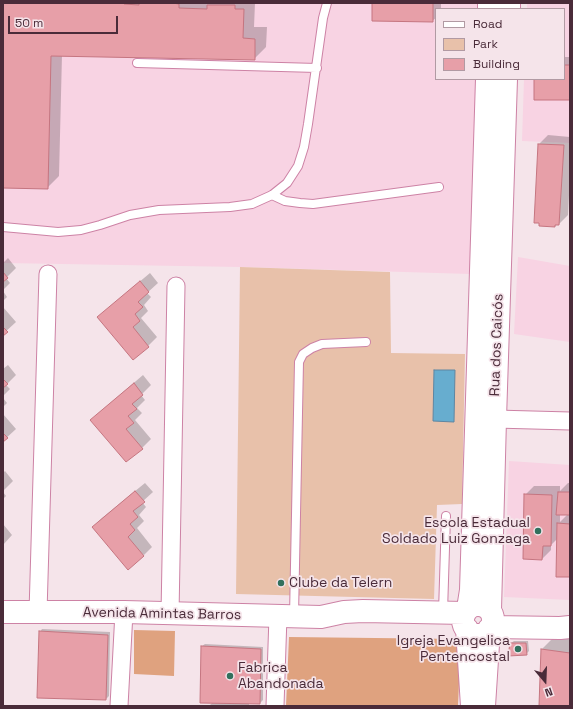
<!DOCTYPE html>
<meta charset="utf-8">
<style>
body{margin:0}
#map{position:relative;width:573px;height:709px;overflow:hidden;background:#f5e4ea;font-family:"Space Grotesk",sans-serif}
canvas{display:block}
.frame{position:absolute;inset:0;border:4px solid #4a2b39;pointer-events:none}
.legend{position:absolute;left:435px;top:8px;width:130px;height:72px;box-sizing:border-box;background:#f5e4ea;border:1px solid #b19aa3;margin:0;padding:5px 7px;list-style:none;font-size:12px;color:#4a2b39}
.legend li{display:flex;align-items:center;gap:8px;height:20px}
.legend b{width:20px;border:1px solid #b19aa3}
.north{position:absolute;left:525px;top:661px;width:40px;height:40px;-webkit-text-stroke:3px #f5e4ea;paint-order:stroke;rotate:161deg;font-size:11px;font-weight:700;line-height:16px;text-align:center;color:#4a2b39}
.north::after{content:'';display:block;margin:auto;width:14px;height:18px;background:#4a2b39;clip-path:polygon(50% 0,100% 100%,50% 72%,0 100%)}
.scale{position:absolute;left:8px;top:16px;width:110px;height:18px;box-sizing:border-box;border:2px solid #4a2b39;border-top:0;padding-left:5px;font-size:12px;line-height:14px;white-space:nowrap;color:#4a2b39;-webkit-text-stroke:3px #f5e4ea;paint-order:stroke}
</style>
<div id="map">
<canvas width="573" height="709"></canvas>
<div class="frame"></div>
<ul class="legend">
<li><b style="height:5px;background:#fff"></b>Road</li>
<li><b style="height:11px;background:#e8c1aa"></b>Park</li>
<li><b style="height:11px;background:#e79fa8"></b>Building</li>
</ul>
<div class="north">N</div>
<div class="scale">50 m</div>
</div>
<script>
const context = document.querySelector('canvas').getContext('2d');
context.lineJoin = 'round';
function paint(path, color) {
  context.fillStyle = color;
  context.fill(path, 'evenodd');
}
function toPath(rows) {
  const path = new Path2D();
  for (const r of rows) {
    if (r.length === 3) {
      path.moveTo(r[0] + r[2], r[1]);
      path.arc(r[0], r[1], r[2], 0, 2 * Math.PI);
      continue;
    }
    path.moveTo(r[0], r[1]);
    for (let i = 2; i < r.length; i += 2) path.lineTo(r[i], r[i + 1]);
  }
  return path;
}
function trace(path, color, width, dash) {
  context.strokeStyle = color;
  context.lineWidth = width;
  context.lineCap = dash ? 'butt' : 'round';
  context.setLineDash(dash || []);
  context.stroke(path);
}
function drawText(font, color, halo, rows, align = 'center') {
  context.font = font + ' "Space Grotesk",sans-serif';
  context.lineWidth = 3.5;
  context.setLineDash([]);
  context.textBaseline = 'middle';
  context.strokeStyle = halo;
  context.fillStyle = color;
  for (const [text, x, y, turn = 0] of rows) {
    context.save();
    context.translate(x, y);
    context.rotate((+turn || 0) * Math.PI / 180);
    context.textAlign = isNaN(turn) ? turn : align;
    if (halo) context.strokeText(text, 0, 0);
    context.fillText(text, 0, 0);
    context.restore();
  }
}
const built = toPath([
 [3,3,479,3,479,9,436,9,436,79,477,79,470,274,240,267,3,263],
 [527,3,570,3,570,143,522,141,524,79,564,79,564,9,527,9],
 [518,257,570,266,570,342,514,334],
 [509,461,570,465,570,600,504,597]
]);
const green = toPath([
 [240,267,390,272,391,353,465,354,462,504,437,505,434,599,236,594]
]);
const forest = toPath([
 [134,630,175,631,174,676,134,674],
 [289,637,461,639,458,706,286,706]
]);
const water = toPath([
 [434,370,455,370,454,422,433,421,434,370]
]);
const shadow = toPath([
 [3,3,255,3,254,27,267,27,266,47,254,59,62,55,59,176,47,188,3,187],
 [373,3,441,3,441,9,436,9,436,18,432,21],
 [564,57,570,57,570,99,535,79,564,79],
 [548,135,570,137,570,176,568,215,559,224,557,224,555,226,539,144],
 [8,258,16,268,6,278,10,283,3,290,3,263],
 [150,273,158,283,147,293,151,297,144,305,148,311,141,318,157,337,148,346,133,359,98,318,107,309],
 [3,291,7,297,3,301],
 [3,307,16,322,3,334],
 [8,365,16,375,6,385,10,389,3,396,3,369],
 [143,375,151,385,141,395,145,400,137,408,142,413,135,420,151,439,142,448,92,420,101,411],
 [3,398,7,403,3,407],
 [3,414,16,429,3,441],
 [5,471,13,481,3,491,3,473],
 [145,483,153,492,142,502,146,507,139,515,144,521,137,528,152,547,144,555,93,527,102,518],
 [568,483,570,483,570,576,558,538,551,545,551,550,542,559,525,495,534,486,560,486,560,491],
 [560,514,568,514,560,522],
 [3,492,6,496,3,499],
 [3,524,12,535,3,545],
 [568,623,570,623,570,706,540,706,542,649],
 [42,629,110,632,109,696,106,699,40,632],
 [514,641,528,641,529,651,526,654,511,643],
 [205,644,263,647,263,700,260,703,249,703,249,706,209,706,213,702,202,646]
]);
const building = toPath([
 [3,3,124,3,124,4,139,5,139,3,172,3,179,4,179,8,207,9,207,5,235,5,235,9,244,9,243,38,255,39,255,60,51,56,48,189,3,188,3,3],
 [372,3,433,3,433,22,372,21,372,3],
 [564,65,570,65,570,100,534,100,534,79,564,79,564,65],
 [538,144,564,145,559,225,555,225,555,227,539,226,539,223,534,223,538,144],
 [3,272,8,278,3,282,3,272],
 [140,281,149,292,138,302,143,307,135,314,140,321,133,327,149,347,133,360,97,317,140,281],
 [3,327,8,332,3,336,3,327],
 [3,379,8,384,3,388,3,379],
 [134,383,143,395,132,404,137,409,128,416,134,423,126,429,143,449,126,462,90,420,134,383],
 [3,433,8,438,3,442,3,433],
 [135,491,145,502,133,511,138,517,130,524,135,530,128,537,144,556,128,570,92,527,135,491],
 [558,492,570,492,570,515,556,515,558,492],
 [524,494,552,495,551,546,543,546,542,560,523,559,524,494],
 [557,523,570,524,570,577,556,577,557,523],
 [39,631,108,635,106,700,37,698,39,631],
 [510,643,526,643,527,655,508,656,510,643],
 [201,646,261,649,260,704,200,703,201,646],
 [541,649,570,653,570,706,539,706,541,649]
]);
const lane = toPath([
 [137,63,317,68],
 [272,195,285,201,300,203,313,204,439,187],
 [3,227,58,232,81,230,100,225,130,215,159,210,230,207,252,204,272,195,287,183,298,166,304,147,308,124,323,18,327,3],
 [443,612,446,516],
 [294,616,299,362,303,354,312,348,322,344,366,342]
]);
const street = toPath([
 [495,419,570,421],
 [38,612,48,274],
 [170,614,176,286],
 [119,706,124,612],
 [275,706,278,616]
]);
const secondary = toPath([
 [489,9,489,3],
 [509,9,509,3],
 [478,620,15],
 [468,609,471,590,487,79],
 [490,610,495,419,506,79],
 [3,612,124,612,321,617,344,612,363,611,465,613],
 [491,627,560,628,570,627],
 [467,629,472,706],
 [484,706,489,629]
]);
const markers = [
 [538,531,4,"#31705d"],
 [281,583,4,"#31705d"],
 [518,649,4,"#31705d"],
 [230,676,4,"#31705d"]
];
const streetNames = [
 ["Rua dos Caicós",497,345,-88],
 ["Avenida Amintas Barros",162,614,1]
];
const poiNames = [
 ["Escola Estadual",530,523],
 ["Soldado Luiz Gonzaga",530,539],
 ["Clube da Telern",289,583,"left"],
 ["Igreja Evangelica",510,641],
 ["Pentencostal",510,657],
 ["Fabrica",238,668,"left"],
 ["Abandonada",238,684,"left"]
];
paint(built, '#f8d3e3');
paint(green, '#e8c1aa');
paint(forest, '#dfa27f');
paint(water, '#67adcf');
trace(water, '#5e86a2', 1);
paint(shadow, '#0003');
paint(building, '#e79fa8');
trace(building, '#c57580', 1);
trace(lane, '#cd82a5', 10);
trace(street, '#cd82a5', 19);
trace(secondary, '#cd82a5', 24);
trace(lane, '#fff', 8);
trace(street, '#fff', 17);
trace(secondary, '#fff', 22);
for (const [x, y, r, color] of markers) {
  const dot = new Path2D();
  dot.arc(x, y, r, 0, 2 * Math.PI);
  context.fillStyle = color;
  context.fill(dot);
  trace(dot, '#f5e4ea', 1.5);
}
drawText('14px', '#4a2b39', '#f5e4ea', streetNames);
drawText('14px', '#4a2b39', '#f5e4ea', poiNames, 'right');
</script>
